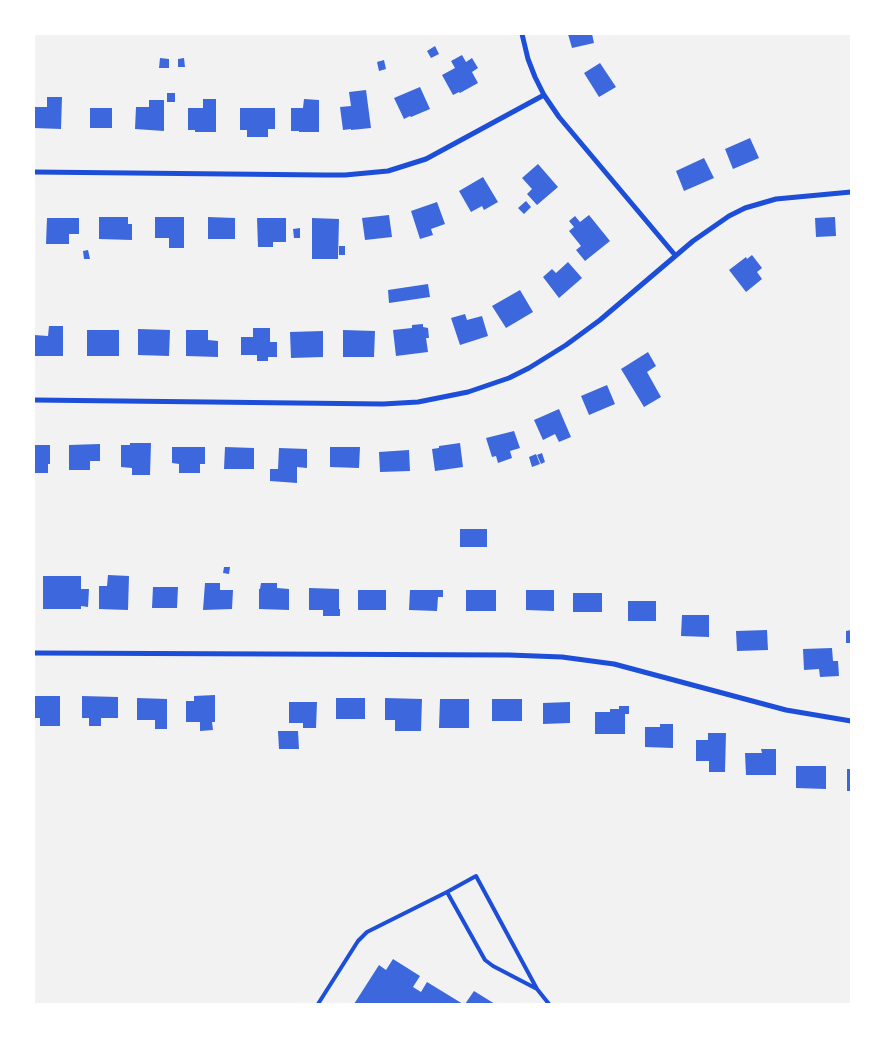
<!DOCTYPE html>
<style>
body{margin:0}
#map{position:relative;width:885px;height:1038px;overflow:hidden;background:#f2f2f2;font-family:Overpass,sans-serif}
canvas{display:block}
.frame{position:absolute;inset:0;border:35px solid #fff;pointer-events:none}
</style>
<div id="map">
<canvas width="885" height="1038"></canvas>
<div class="frame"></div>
</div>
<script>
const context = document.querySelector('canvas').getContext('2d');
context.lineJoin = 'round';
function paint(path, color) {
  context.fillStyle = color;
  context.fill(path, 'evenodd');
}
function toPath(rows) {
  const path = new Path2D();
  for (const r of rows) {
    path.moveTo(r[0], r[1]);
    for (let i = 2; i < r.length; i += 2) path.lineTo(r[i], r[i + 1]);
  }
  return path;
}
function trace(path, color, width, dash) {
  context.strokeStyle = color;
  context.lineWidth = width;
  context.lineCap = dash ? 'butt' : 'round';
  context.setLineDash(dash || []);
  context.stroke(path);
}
const building = toPath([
 [568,34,592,34,594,43,572,48],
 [435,46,439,54,431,58,427,51],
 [462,55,466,62,472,58,478,68,472,72,478,83,460,93,459,92,453,95,442,75,455,68,451,61],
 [160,58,169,59,169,68,159,68],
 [184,58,185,67,178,67,178,59],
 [384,60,386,69,379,71,377,62],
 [600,63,616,87,599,97,584,73],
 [420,87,430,109,411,117,410,116,404,119,394,98],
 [366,90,371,128,351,130,351,129,343,130,340,107,351,106,349,92],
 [167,93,175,93,175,102,167,102],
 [47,97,62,97,61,129,34,128,34,107,47,107],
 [203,99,216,99,216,132,195,132,195,130,188,130,188,108,203,108],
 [304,99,319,100,319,132,299,132,299,131,291,131,291,108,303,108],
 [149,100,164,100,164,131,135,129,136,107,149,107],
 [90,108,112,108,112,128,90,128],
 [240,108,275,108,275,129,268,129,268,137,247,137,247,130,240,130],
 [750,138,759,158,733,169,725,149],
 [704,158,714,178,684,191,676,171],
 [538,164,558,187,537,205,527,194,532,189,522,178],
 [483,177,498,202,484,210,482,206,471,212,459,191],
 [526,201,531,207,524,214,518,208],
 [437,202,445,224,431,229,433,235,420,239,411,211],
 [389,215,392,237,365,240,362,218],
 [589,215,610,241,585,261,576,250,581,246,569,231,574,227,569,221,575,216,580,222],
 [99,217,128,217,128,224,132,224,132,240,99,239],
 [155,217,184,217,184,248,169,248,169,238,155,238],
 [208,217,235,218,235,239,208,239],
 [835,217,836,236,816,237,815,218],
 [47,218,79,218,79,234,69,234,69,244,46,244],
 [257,218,286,218,286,242,273,242,273,247,258,247],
 [312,218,339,219,338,259,312,259],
 [300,228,300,238,294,238,293,229],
 [339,246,345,246,345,255,339,255],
 [88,250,90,259,84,259,83,251],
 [752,255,762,268,757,272,762,279,746,292,729,270,746,257,747,259],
 [568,262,582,278,559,298,543,277,552,269,556,273],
 [428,284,430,297,389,303,388,290],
 [520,290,533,312,506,328,492,306],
 [465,314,467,320,482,316,488,336,460,345,451,318],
 [423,324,423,327,428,328,429,338,426,338,428,352,396,356,393,330,412,328,412,325],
 [49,326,63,326,63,356,34,356,34,335,48,336],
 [253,328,270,328,270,342,277,342,277,357,268,357,268,361,257,361,257,355,241,355,241,337,253,337],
 [138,329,170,330,169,356,138,355],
 [87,330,119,330,119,356,87,356],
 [186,330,208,330,208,340,218,341,218,357,186,356],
 [343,330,375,331,374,357,343,357],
 [323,331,323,357,291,358,290,332],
 [648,352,656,366,647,372,661,397,644,407,621,369],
 [607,385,615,404,589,415,581,396],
 [559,409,571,437,559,442,555,434,543,440,534,420],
 [514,431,520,448,510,451,512,458,498,463,496,456,492,457,486,438],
 [130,443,151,443,150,475,132,475,132,468,121,467,121,445,130,445],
 [460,443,463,467,435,471,432,449,439,448,439,446],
 [100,444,100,461,90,461,90,470,69,470,69,445],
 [34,445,50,445,50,464,48,464,48,473,34,473],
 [172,447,205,447,205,464,200,464,200,473,179,473,179,464,172,463],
 [225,447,254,448,254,469,224,469],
 [330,447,360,447,359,468,330,467],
 [279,448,307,449,307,468,297,467,297,483,270,481,270,469,278,469],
 [409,450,410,471,380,472,379,452],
 [542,453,545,462,541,464,537,455],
 [536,454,540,464,532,467,529,457],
 [460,529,487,529,487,547,460,547],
 [224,567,230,567,229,574,223,573],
 [108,575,129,576,128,610,99,609,99,586,107,586],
 [43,576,81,576,81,589,89,589,88,607,81,606,81,609,43,609],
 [205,583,220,583,220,590,233,590,232,609,203,610],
 [261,583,277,583,277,588,289,589,289,610,259,609,259,589,260,589],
 [153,587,178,587,177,608,152,608],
 [309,588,339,589,339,609,340,609,340,616,323,616,323,610,309,610],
 [358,590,386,590,386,610,358,610],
 [410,590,443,590,443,597,438,597,437,611,409,610],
 [466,590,496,590,496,611,466,611],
 [526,590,554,590,554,611,526,610],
 [573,593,602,593,602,612,573,612],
 [628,601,656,601,656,621,628,621],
 [682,615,709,615,709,637,681,636],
 [767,630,768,650,737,651,736,631],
 [851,630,851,643,846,643,846,631],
 [832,648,833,661,838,661,839,676,820,677,819,669,804,670,803,649],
 [215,695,215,722,212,722,213,730,200,731,200,722,186,722,186,701,194,701,194,696],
 [34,696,60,696,60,726,40,726,40,718,34,718],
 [82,696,118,697,118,718,101,718,101,726,89,726,89,718,82,718],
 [137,698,167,699,167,729,155,729,155,720,137,720],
 [336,698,365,698,365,719,336,719],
 [385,698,422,699,421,731,395,731,395,720,385,720],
 [440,699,469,699,469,728,439,728],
 [492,699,522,699,522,721,492,721],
 [289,702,317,702,316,728,303,728,303,723,289,723],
 [570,702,570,723,543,724,543,703],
 [619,706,629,706,629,714,625,714,625,734,595,734,595,712,610,712,610,709,619,709],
 [660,724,673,724,673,748,645,747,645,727,660,727],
 [278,731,298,731,299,749,279,749],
 [708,733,726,733,725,772,709,772,709,761,696,761,696,740,708,740],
 [761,749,776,749,776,775,746,775,745,753,762,753],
 [796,766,826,766,826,789,796,788],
 [847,769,851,769,851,791,847,791],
 [393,959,420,976,413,987,421,992,427,982,463,1004,354,1004,379,965,386,970],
 [474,991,495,1004,465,1004]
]);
const service = toPath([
 [447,892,476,876,537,989],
 [318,1004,358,941,367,932,447,892,485,960,493,966,537,989,549,1004]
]);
const minor = toPath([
 [522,34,528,59,535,77,544,95,559,117,675,255],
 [34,172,324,175,345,175,388,171,426,159,544,95],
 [34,400,383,404,418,402,468,392,509,378,529,368,566,345,600,320,693,241,729,216,745,208,776,199,851,192],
 [34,653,509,655,562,657,614,664,786,710,851,721]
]);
paint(building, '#3d67dc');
trace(service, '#1d4ed8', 4);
trace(minor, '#1d4ed8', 5);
</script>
